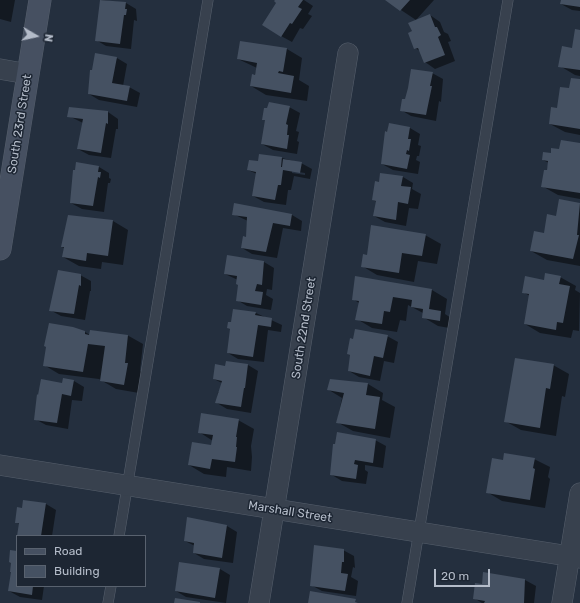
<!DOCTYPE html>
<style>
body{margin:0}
#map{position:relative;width:580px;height:603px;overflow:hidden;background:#242f3e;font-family:Rubik,sans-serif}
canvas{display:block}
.legend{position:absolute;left:16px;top:535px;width:130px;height:52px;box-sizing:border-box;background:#1d2633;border:1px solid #59626f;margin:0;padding:5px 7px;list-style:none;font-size:12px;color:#b4bcc9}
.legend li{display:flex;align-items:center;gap:8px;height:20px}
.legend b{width:20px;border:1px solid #59626f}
.north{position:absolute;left:16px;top:16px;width:40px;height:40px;-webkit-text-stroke:3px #1d2633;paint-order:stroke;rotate:99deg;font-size:11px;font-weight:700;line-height:16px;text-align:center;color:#b4bcc9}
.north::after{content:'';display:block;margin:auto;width:14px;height:18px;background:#b4bcc9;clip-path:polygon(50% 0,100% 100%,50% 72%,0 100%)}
.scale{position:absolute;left:434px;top:569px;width:56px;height:18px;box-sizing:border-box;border:2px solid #b4bcc9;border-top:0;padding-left:5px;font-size:12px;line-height:14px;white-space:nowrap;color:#b4bcc9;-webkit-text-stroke:3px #1d2633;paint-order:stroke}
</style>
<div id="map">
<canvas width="580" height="603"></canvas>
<ul class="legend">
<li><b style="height:5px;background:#465061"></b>Road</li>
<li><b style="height:11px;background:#455162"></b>Building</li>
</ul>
<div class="north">N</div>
<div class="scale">20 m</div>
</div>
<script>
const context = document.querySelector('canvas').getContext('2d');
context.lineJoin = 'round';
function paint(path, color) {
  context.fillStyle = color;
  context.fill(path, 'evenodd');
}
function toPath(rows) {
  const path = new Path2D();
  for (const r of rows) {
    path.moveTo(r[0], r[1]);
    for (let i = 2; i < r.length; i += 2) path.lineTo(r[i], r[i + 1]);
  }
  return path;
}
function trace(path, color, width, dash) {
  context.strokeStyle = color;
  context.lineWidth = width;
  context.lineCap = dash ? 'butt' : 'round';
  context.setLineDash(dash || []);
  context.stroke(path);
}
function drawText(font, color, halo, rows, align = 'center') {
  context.font = font + ' Rubik,sans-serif';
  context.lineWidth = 3;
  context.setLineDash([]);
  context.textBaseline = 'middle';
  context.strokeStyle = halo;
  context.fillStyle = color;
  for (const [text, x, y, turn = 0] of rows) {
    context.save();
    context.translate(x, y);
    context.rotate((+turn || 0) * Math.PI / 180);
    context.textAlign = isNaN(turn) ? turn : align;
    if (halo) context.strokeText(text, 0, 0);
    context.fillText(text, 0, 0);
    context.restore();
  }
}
const shadow = toPath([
 [0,0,15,0,11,22,0,19],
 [101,0,126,3,136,9,137,21,134,20,131,49,106,46,96,40],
 [276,0,304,0,313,6,308,14,312,16,303,29,300,28,292,42,281,36],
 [386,0,434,0,416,20],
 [562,0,580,0,580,11,572,10,561,4],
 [430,15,440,22,444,32,448,34,451,41,448,42,455,61,435,69,425,62,420,51,415,48],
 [580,31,580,76,575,75,560,66,573,49],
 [241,42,287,49,302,58,299,80,309,86,307,101,266,95,251,86,257,68,238,59],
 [117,58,127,64,123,86,129,87,140,93,137,107,99,100,89,94],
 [432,73,443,79,441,102,439,101,436,121,411,116,401,110],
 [580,80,580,135,565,132,550,124,569,90],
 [289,107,300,113,296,131,299,132,297,141,299,142,297,154,273,150,262,144],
 [108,112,118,119,118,129,116,129,111,158,89,155,78,149,83,123,69,116],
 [389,124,410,128,420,134,418,145,421,146,419,156,417,156,416,160,420,162,418,174,393,170,382,164],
 [580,144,580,199,558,195,542,186,549,163,543,160,560,150],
 [282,158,301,163,312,169,310,179,294,176,291,190,288,190,286,205,264,202,253,196,257,174,248,170,259,162],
 [292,171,305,173,305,175,292,173],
 [77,163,99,167,109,173,109,178,111,179,110,183,108,183,104,212,82,209,71,203],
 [403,177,413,183,412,189,421,194,418,209,409,208,406,226,385,222,374,216,377,202,373,200,379,183],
 [560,200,580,204,580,266,547,260,531,251,557,217],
 [277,213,292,215,302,221,301,231,283,228,277,258,252,254,242,248,247,238,248,221,233,214],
 [113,221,128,230,123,265,102,262,101,269,79,266,63,257,64,248,62,247],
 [425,235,441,244,437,264,418,261,414,282,377,275,362,266,367,256],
 [228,256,264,262,274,268,272,290,267,289,266,295,273,299,271,310,247,306,237,300,239,285,238,280,225,274],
 [80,275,91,281,91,291,90,291,85,320,61,316,50,310],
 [560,277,576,286,575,290,580,293,579,331,573,330,571,338,540,333,525,324,530,296,523,292,545,281],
 [432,290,447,299,445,314,456,321,455,329,438,326,423,317,423,313,408,305,406,321,400,320,397,332,372,328,357,319,359,303,353,299],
 [256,313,282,325,281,332,268,330,264,362,238,359,228,353,231,330,228,328],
 [85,332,90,335,127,335,143,344,140,371,143,373,139,393,116,389,99,379,59,374,44,365],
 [387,336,398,342,394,363,384,361,380,381,359,377,349,371,351,356,348,354],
 [248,365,258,371,251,413,227,409,217,403,218,392,221,392,222,383,214,379,226,367],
 [553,365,569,374,565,397,562,396,556,436,521,430,505,421],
 [330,380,368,384,383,393,382,400,395,407,390,438,353,431,337,422,342,398,329,390],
 [74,381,84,387,82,401,72,400,68,429,46,425,35,419,63,384],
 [238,420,254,429,251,446,252,457,251,471,227,467,226,477,204,474,189,465,212,446,213,441,199,432],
 [375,440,386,446,383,468,365,465,365,470,368,472,366,484,342,481,332,475],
 [534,459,550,467,548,477,550,479,545,508,502,501,487,492,504,461],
 [24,501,46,504,56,510,52,536,18,536,20,524,16,522,23,509],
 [204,523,227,526,237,532,233,563,204,559,194,553,195,546,185,541],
 [343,550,354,556,355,568,353,567,351,577,358,581,356,596,322,591,311,585],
 [17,552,17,586,44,586,42,600,20,597,9,591],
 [220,569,230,575,226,603,186,597,176,591],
 [484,573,525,580,536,586,534,603,482,603,474,598,482,585]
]);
const building = toPath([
 [100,0,126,2,125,9,127,9,126,15,124,15,120,44,95,41],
 [275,0,303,0,298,7,302,9,292,24,290,23,281,37,262,25,276,3,274,1],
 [385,0,410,0,400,11],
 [561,0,580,0,580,7,560,4],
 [430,14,435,27,437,27,441,35,438,37,445,55,424,63,418,48,414,49,408,33,412,31,408,23],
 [575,29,580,30,580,70,558,67,562,46,572,48],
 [240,41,287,48,283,72,279,71,278,73,294,76,291,93,250,86,252,74,255,75,257,63,237,59],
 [95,53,117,57,112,83,130,86,127,101,88,94,90,70,92,70],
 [411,69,433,72,430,86,432,86,426,115,400,111,402,99,405,99,408,88],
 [571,78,580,79,580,129,549,124,551,107,557,108,560,87,569,88],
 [269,102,290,106,286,124,288,125,287,135,289,135,287,149,261,144,265,120,262,120,264,108,267,108],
 [69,107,108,111,108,124,106,123,101,153,77,149,83,119,67,117],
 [389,123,410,127,408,139,411,139,409,151,407,150,406,154,410,155,407,169,381,164,385,131,387,132],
 [561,140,580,143,580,193,541,187,544,170,547,170,548,161,542,160,543,152,551,153,551,148,559,149],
 [259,154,282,157,281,167,282,167,283,159,302,162,300,173,283,170,281,185,278,185,275,200,252,196,256,172,247,170,249,160,258,161],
 [76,162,99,166,98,172,101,172,100,178,98,177,93,206,70,203,73,170,75,170],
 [380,173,403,176,401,186,411,187,408,204,398,202,396,220,373,216,376,201,372,200,375,181,379,182],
 [559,199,580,203,577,235,579,235,573,259,530,251,534,231,544,233,547,214,556,216],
 [234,203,292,214,290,226,273,223,266,252,241,248,243,236,246,237,247,217,232,215],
 [68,215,113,220,108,256,87,253,86,261,62,257,64,247,61,247],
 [371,225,426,234,422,256,402,253,399,273,361,267,363,254,367,255],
 [227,255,264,261,262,285,257,284,255,291,263,292,261,305,236,301,238,285,236,284,237,276,224,274],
 [58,270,81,274,81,286,79,285,74,314,49,311],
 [545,273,561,276,559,284,570,286,563,323,557,322,556,330,524,324,529,294,522,293,525,276,544,280],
 [355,276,432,289,429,309,441,311,440,321,422,318,423,309,411,307,412,300,393,297,390,312,384,311,382,324,355,320,359,301,352,300],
 [233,309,256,312,255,315,272,318,271,327,258,325,253,357,227,353,230,329,227,328,228,322,231,322],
 [49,323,73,327,85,331,85,334,89,335,90,330,128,335,125,363,128,363,124,385,100,381,105,346,88,344,83,372,43,366,46,347,44,346],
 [355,329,388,335,383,358,374,356,370,376,348,371,350,355,347,354,350,338,353,339],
 [515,358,554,364,550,389,546,388,540,428,504,422],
 [226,361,248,364,245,388,244,388,241,407,215,403,222,381,213,379,215,364,225,366],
 [63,378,74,380,71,396,62,394,57,423,34,420,37,394,38,395,41,379,62,383],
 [330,379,368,383,366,395,380,397,375,429,336,423,344,393,327,390],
 [201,413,239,419,236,437,237,437,236,447,237,447,235,462,212,459,210,469,188,465,192,442,211,445,213,435,198,433],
 [337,432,376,439,373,463,355,460,354,464,358,465,356,479,330,475,333,444,335,444],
 [504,453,535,458,533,468,535,469,530,500,486,493,492,458,503,460],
 [23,500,46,503,41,536,17,536,19,523,15,523,17,507,22,508],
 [187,517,227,525,222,558,193,553,194,543,184,541],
 [314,545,344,549,344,562,342,562,341,573,348,574,345,591,310,586],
 [10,550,17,551,17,586,33,586,32,595,8,591,11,572,10,572,11,563,9,562],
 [179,562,220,568,215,598,175,591],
 [483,572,525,579,524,603,484,603,485,601,473,599,475,583,482,584],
 [310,591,356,599,355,602,358,603,308,603],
 [175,598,200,602,200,603,174,603]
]);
const lane = toPath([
 [119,536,208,0],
 [108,603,111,586],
 [407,603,508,0]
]);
const street = toPath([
 [0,69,28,74],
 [0,465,580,558],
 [259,603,348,53],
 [562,603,580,493]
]);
const secondary = toPath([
 [0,249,40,0]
]);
const streetNames = [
 ["South 23rd Street",20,124,-81],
 ["South 22nd Street",304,328,-81],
 ["Marshall Street",290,512,9]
];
paint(shadow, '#0007');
paint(building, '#455162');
trace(lane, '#565f6c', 11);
trace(street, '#565f6c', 21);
trace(secondary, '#565f6c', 23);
trace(lane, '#38414e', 10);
trace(street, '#38414e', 20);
trace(secondary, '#465061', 22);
drawText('12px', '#b4bcc9', '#1d2633', streetNames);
</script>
